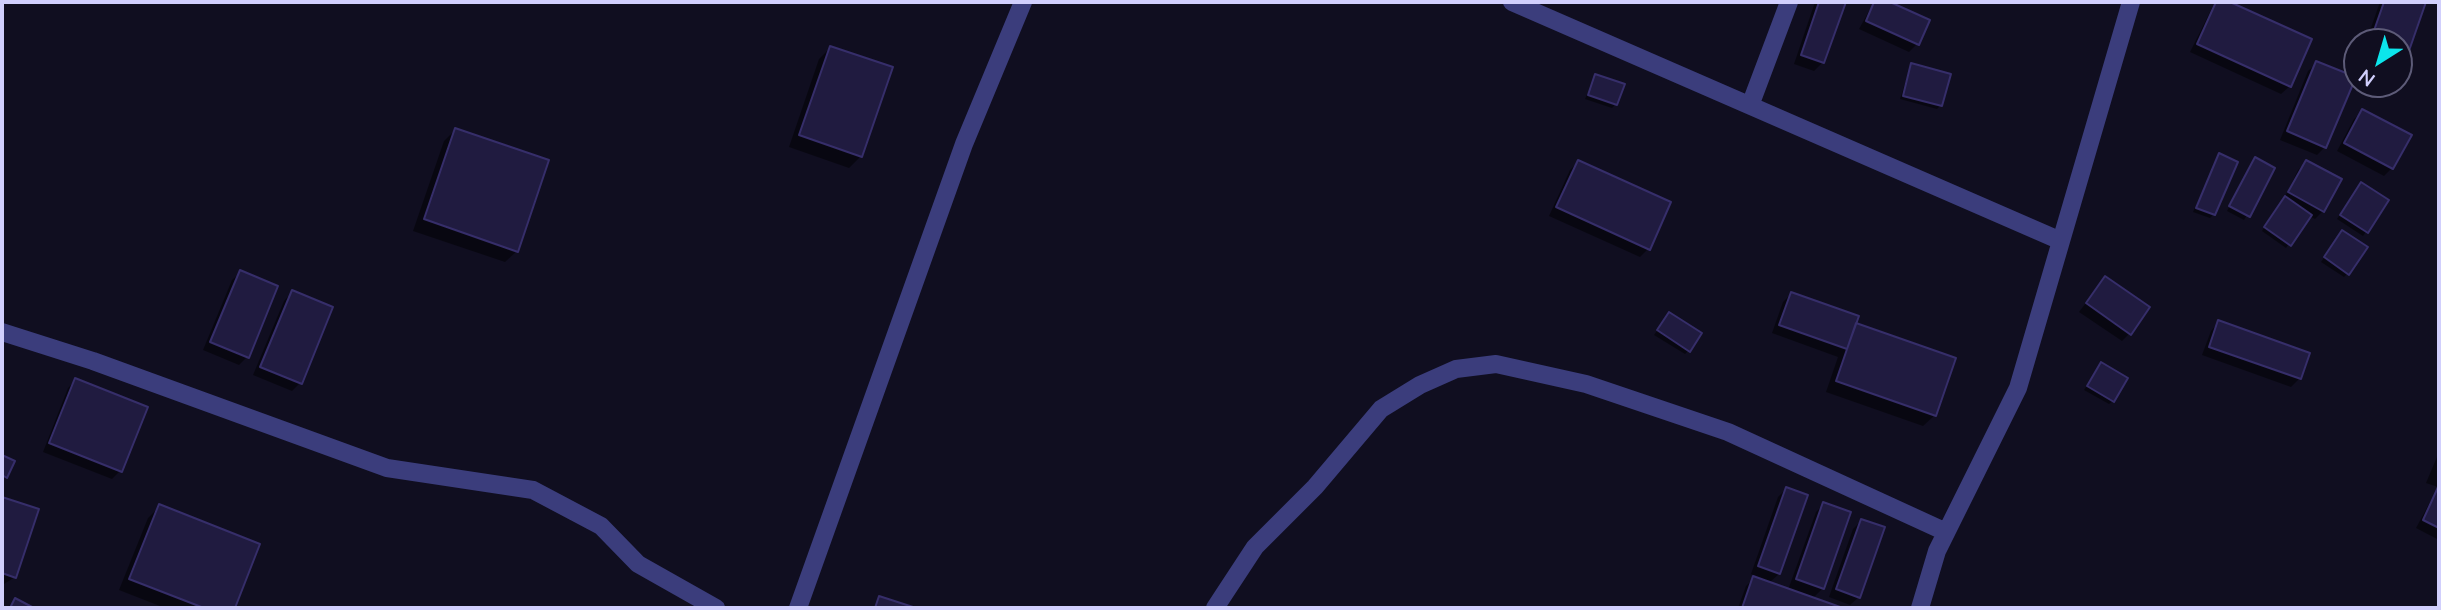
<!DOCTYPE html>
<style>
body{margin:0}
#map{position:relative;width:2441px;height:610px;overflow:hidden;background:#100e20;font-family:Mulish,sans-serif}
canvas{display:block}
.frame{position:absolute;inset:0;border:4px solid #d1cffd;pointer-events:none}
.north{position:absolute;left:2343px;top:28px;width:70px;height:70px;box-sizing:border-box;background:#100e20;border:2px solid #5d5b78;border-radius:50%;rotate:217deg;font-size:19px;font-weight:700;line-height:28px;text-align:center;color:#d1cffd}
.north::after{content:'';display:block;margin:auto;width:24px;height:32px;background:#0ce5ec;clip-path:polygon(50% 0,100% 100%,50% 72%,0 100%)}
</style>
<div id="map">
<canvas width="2441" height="610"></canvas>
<div class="frame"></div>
<div class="north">N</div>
</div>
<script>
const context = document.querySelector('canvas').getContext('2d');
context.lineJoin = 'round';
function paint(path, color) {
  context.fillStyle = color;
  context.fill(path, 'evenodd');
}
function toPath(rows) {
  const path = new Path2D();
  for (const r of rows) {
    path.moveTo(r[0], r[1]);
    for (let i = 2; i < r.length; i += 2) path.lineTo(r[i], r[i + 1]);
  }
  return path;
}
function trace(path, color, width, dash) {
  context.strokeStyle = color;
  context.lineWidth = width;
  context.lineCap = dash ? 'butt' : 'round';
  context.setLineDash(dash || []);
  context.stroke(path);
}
const shadow = toPath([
 [1815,2,1844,2,1823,62,1814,71,1794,64],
 [1874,2,1886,2,1928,21,1917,44,1909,52,1859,29],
 [2215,2,2225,2,2310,40,2290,86,2281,94,2190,52],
 [2380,2,2424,2,2399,69,2399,42,2366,42],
 [830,48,861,156,849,168,789,147,819,59],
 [2317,63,2325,147,2317,155,2280,140,2308,71],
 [1911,65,1941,105,1937,109,1900,99],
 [1596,76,1616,104,1612,108,1585,99],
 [2363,111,2392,168,2384,176,2337,151,2354,119],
 [455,130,517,251,505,262,413,231,444,141],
 [2219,155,2214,214,2210,218,2193,212],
 [2255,159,2273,169,2244,220,2227,211],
 [1578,162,1648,249,1640,257,1549,216,1570,170],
 [2306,162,2323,211,2315,219,2309,216,2286,248,2262,231,2283,201,2298,170],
 [2361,184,2387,201,2363,236,2337,219],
 [2339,236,2348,273,2344,277,2321,262],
 [241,272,276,287,247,357,239,365,203,350,232,280],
 [2105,278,2130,333,2122,341,2079,312],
 [292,292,331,308,300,383,292,391,253,375,284,301],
 [1791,294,1852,330,1935,415,1923,426,1826,392,1838,357,1772,333,1783,302],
 [1669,314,1688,351,1685,354,1654,335],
 [2219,322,2308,354,2299,379,2291,387,2202,355,2211,331],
 [2101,364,2113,401,2109,404,2084,390],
 [76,380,120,471,112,479,43,452,68,388],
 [2439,452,2439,540,2416,528,2438,487,2426,483],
 [1786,489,1806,496,1779,574,1769,583,1788,590,1816,512,1824,504,1823,588,1812,599,1838,608,1738,608,1746,586,1756,576,1751,574,1778,497],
 [2,499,37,511,15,577,4,584,2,591],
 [159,507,258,545,233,608,165,608,119,590,148,518],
 [1861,521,1859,597,1850,605,1829,597,1853,529]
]);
const building = toPath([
 [1819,2,1846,2,1824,63,1801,55,1819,2],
 [1874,2,1890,2,1930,20,1919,45,1866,21,1874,2],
 [2216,2,2230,2,2312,39,2291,87,2197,44,2216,2],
 [2384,2,2426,2,2403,68,2399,66,2399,42,2370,42,2384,2],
 [830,46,893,67,862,157,799,135,830,46],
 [2316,61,2356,77,2326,148,2287,131,2316,61],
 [1911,63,1951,74,1942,106,1903,96,1911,63],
 [1595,74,1625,84,1617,105,1588,95,1595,74],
 [2362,109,2412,135,2393,169,2344,143,2362,109],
 [455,128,549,160,518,252,424,219,455,128],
 [2219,153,2238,162,2215,215,2196,208,2219,153],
 [2255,157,2275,168,2250,217,2229,206,2255,157],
 [1578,160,1671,202,1650,250,1556,207,1578,160],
 [2306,160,2342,179,2324,212,2288,192,2306,160],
 [2361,182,2389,200,2368,233,2340,215,2361,182],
 [2285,196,2312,215,2291,246,2264,227,2285,196],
 [2342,230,2368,247,2349,275,2324,257,2342,230],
 [240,270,278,286,249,358,210,342,240,270],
 [2105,276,2150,307,2131,335,2086,303,2105,276],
 [292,290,333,307,302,384,260,367,292,290],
 [1791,292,1859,316,1847,349,1779,325,1791,292],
 [1669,312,1702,333,1690,352,1657,330,1669,312],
 [2218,320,2310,353,2301,379,2209,347,2218,320],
 [1856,323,1956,358,1936,416,1836,381,1856,323],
 [2101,362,2128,378,2114,402,2087,386,2101,362],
 [75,378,148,407,122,472,49,443,75,378],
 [2,455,15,461,7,478,2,475,2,455],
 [2439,485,2439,528,2423,520,2439,485],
 [1786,487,1808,495,1780,574,1758,566,1786,487],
 [2,497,39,509,16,578,2,573,2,497],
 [1823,502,1851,512,1824,589,1796,579,1823,502],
 [159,504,260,544,235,608,204,608,129,579,159,504],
 [1861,519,1885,527,1860,598,1836,589,1861,519],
 [1753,576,1843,608,1742,608,1753,576],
 [879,596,913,607,913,608,875,608,879,596],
 [15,598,34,608,10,608,15,598]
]);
const minor = toPath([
 [1512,2,2061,241],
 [1751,103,1789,2],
 [2,332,93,361,387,468,533,490,601,526,638,564,716,608],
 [798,608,964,144,1023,2],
 [1215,608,1255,547,1315,487,1381,409,1420,385,1456,369,1496,364,1586,384,1728,432,1946,532],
 [1920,608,1937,551,2018,388,2131,2]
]);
paint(shadow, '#0007');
paint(building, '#201b40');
trace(building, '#362e6a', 2);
trace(minor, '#3b3d7c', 18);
</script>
